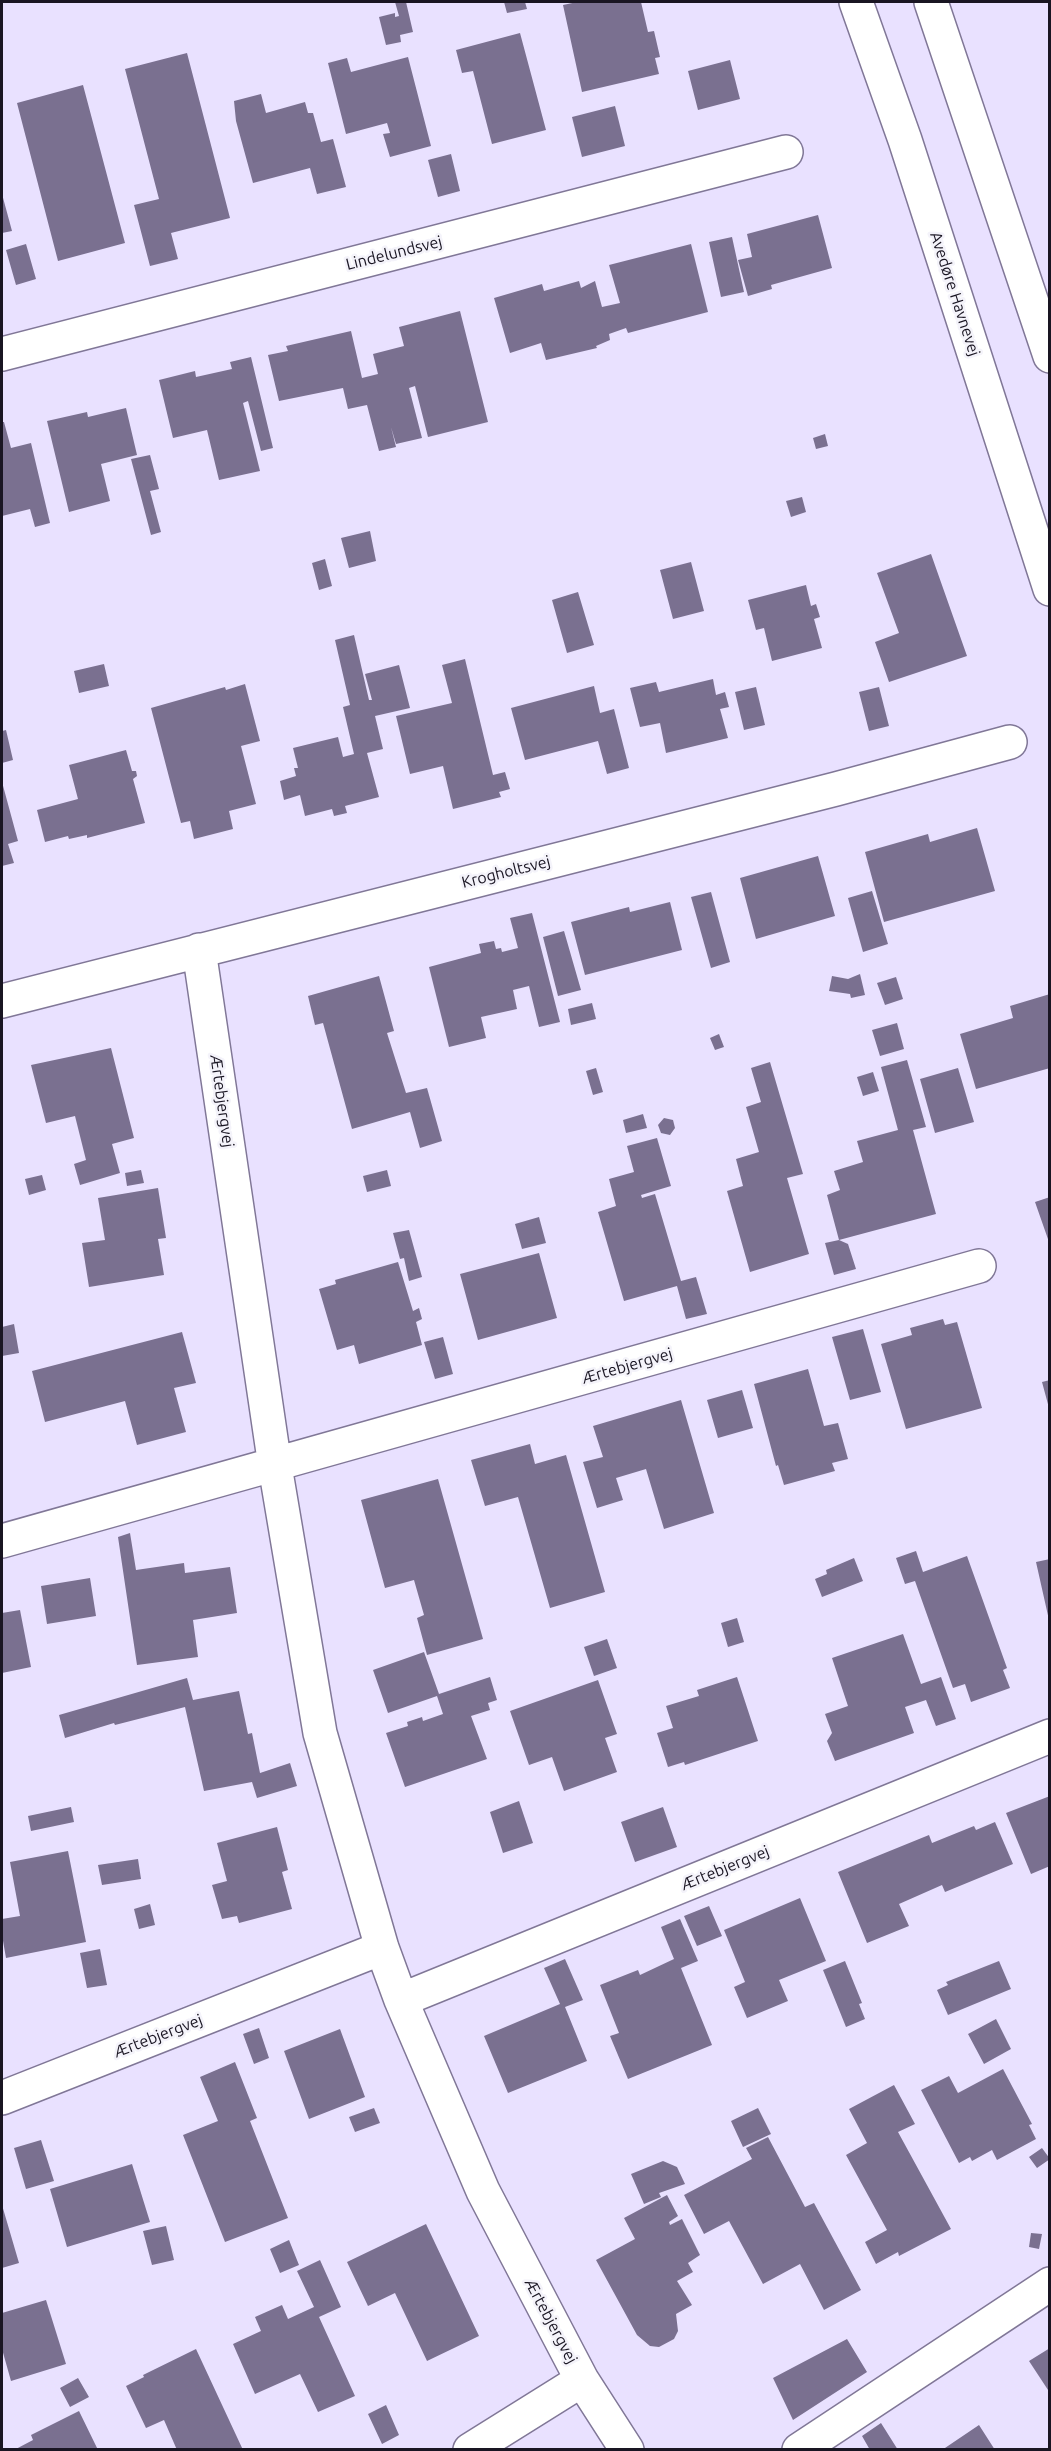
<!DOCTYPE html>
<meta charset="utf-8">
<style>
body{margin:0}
#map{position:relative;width:1051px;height:2451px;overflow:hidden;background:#e9e1ff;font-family:Ubuntu,sans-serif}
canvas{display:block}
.frame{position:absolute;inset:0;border:3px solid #191522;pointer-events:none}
</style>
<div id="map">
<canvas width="1051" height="2451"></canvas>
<div class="frame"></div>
</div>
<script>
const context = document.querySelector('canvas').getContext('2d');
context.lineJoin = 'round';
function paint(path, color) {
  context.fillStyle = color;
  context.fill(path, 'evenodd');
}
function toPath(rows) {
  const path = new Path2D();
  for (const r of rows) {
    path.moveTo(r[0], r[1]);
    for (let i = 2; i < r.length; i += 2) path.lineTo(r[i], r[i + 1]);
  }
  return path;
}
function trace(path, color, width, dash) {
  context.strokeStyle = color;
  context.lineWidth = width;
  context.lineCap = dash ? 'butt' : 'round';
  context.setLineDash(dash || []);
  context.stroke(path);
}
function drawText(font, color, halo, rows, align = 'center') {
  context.font = font + ' Ubuntu,sans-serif';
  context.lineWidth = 5;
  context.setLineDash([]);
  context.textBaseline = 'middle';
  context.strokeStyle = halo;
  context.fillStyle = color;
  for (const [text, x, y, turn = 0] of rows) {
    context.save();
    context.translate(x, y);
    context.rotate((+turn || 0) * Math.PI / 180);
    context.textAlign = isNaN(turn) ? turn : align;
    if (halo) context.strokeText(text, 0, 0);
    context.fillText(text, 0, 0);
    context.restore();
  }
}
const building = toPath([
 [395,2,406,2,413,32,400,35,401,42,386,45,379,17,395,13,395,17,399,16],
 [504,2,525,2,527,9,507,13],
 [577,2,641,2,648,32,654,31,660,57,655,58,659,74,582,92,563,5],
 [520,33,546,130,492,144,473,71,462,73,456,50],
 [187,53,230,218,171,233,178,259,150,266,134,205,159,199,125,69],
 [408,57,431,146,390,157,383,134,390,133,387,123,346,134,328,63,347,58,351,72],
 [730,60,740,99,698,110,688,71],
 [83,85,125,243,58,261,17,103],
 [261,94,266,113,305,102,308,113,313,113,321,142,333,139,346,187,317,194,310,168,253,183,236,121,234,101],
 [615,106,625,146,582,157,572,117],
 [451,154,460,191,438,197,428,160],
 [2,194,12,231,2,233],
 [818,215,832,268,771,285,772,289,748,296,738,260,752,257,747,234],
 [732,237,744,292,721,297,709,242],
 [26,244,36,279,16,285,6,250],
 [691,244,708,312,628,333,626,328,609,334,610,340,596,346,597,348,546,360,541,343,510,353,494,298,542,284,544,291,579,281,581,288,595,281,602,307,620,303,609,265],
 [460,311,488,422,428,437,415,386,409,388,422,438,396,444,391,427,396,447,379,451,367,405,348,409,343,388,279,401,268,355,288,351,286,346,351,331,362,378,378,374,373,354,404,346,399,327],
 [251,357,273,448,261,451,248,401,243,403,260,471,219,480,207,430,173,438,159,380,195,371,196,377,232,369,230,362],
 [126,408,137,455,101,464,110,501,69,512,47,421,87,412,88,417],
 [2,422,4,422,11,448,31,443,50,523,35,527,30,509,2,516],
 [825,434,828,446,816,449,813,438],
 [150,455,159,489,150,491,161,532,151,535,131,459],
 [802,497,806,512,791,517,786,501],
 [370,531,376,561,349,568,341,538],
 [931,554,967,656,889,682,875,642,899,633,877,573],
 [325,559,332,586,319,590,312,563],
 [691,562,704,611,673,619,660,570],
 [806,585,811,606,816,604,820,617,814,619,822,648,772,661,764,628,756,630,748,600],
 [578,592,594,645,567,653,552,600],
 [354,635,369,700,372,700,365,674,399,665,410,708,375,716,383,749,367,753,379,797,345,806,347,813,334,816,332,809,305,816,300,795,284,800,280,781,296,776,294,768,298,768,293,748,338,737,343,757,354,754,343,707,350,705,335,640],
 [465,659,493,775,505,772,510,789,499,792,501,797,453,809,443,766,410,774,396,716,452,703,442,665],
 [104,664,109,686,79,693,74,671],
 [713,679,716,695,725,692,729,707,720,709,728,738,666,753,660,723,640,727,630,688,656,682,659,692],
 [245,684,260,741,241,746,256,804,229,811,233,829,194,839,190,821,181,823,151,708,225,687,226,690],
 [594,686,600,713,614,709,629,768,607,774,598,741,525,760,511,708],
 [756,687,765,725,744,730,735,692],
 [879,687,889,726,869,731,859,692],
 [6,730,13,760,2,763,2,731],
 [126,750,132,771,136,771,137,776,133,779,145,823,87,838,87,835,69,839,68,836,45,842,37,810,78,799,69,765],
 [2,782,18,841,8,844,14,863,2,866],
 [977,828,995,891,884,922,865,852,928,834,930,842],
 [818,856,835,916,756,939,740,878],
 [872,891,888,944,863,952,848,898],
 [711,892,730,962,711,968,691,897],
 [670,902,682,950,585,975,571,922,629,907,630,912],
 [532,913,560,1022,539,1027,529,986,513,990,517,1009,481,1017,486,1038,449,1047,429,967,481,953,479,944,494,941,496,949,501,948,502,952,518,948,510,918],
 [564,931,581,990,558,996,543,937],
 [860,974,865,995,851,998,850,994,829,991,832,976,848,979],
 [379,976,394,1031,387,1033,406,1093,427,1088,442,1141,420,1148,410,1112,352,1129,323,1023,315,1025,308,996],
 [896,977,903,999,885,1005,877,983],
 [1050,994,1050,1068,976,1089,960,1034,1013,1018,1010,1006],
 [592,1003,596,1019,571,1025,568,1009],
 [897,1023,904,1049,880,1056,872,1030],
 [719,1034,724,1047,715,1050,710,1038],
 [111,1048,134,1138,112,1144,120,1173,80,1185,74,1164,86,1160,75,1116,46,1123,31,1065],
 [907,1060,926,1127,913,1130,936,1214,839,1240,827,1195,840,1190,834,1171,863,1162,857,1141,898,1130,881,1067],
 [770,1062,803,1174,787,1178,809,1254,750,1272,727,1191,743,1186,736,1159,759,1152,746,1107,761,1102,751,1068],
 [596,1068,603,1092,593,1095,586,1071],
 [958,1068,974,1122,935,1133,920,1079],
 [873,1072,879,1091,863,1096,857,1077],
 [643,1114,647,1128,626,1133,623,1120],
 [664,1118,673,1120,675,1128,670,1135,661,1133,658,1125],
 [657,1138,671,1186,641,1195,642,1198,655,1194,681,1281,696,1277,707,1314,686,1319,677,1286,624,1301,598,1212,616,1206,609,1179,634,1172,627,1146],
 [141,1170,144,1183,127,1186,125,1173],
 [387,1170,391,1186,367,1192,363,1176],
 [42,1175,46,1190,29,1195,25,1179],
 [158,1188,166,1238,158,1239,164,1275,89,1287,82,1243,105,1240,98,1198],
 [1050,1197,1050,1242,1049,1242,1035,1202],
 [539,1217,546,1243,522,1249,515,1224],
 [409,1230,422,1277,409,1281,404,1258,400,1259,393,1233],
 [839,1240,848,1244,856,1269,834,1275,825,1243],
 [539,1253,557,1318,478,1340,460,1274],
 [398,1262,413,1311,419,1308,422,1319,416,1322,422,1345,359,1364,354,1345,337,1350,319,1289,336,1284,335,1280],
 [943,1319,945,1325,957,1322,982,1408,906,1429,881,1344,912,1335,910,1328],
 [14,1324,19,1353,2,1356,2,1327],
 [863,1329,881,1392,850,1400,832,1337],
 [182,1332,196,1383,174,1388,186,1432,137,1445,125,1401,45,1422,32,1371],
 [443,1337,453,1374,435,1379,424,1342],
 [808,1369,824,1426,838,1423,848,1459,832,1463,835,1471,784,1485,778,1465,776,1466,754,1384],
 [1050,1380,1050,1408,1049,1408,1042,1382],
 [742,1390,753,1428,718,1438,707,1400],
 [681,1400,714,1513,664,1529,646,1469,616,1478,623,1500,597,1508,583,1462,603,1457,593,1426],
 [530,1444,535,1464,566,1455,605,1592,550,1608,518,1497,485,1506,471,1460],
 [438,1479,483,1639,427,1655,417,1618,424,1615,414,1580,385,1588,361,1500],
 [130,1533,136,1570,184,1563,185,1573,230,1567,237,1613,193,1620,198,1657,137,1665,118,1537],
 [916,1551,923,1572,967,1556,1007,1668,1003,1670,1010,1688,971,1702,965,1684,953,1688,915,1581,905,1584,896,1558],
 [854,1558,863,1581,822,1597,815,1579,827,1574,826,1570],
 [1050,1559,1050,1619,1049,1620,1036,1562],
 [90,1578,96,1616,47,1624,41,1586],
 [20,1610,31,1667,2,1673,2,1613],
 [737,1618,744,1642,728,1647,721,1623],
 [903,1634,921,1684,941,1677,956,1719,936,1726,926,1700,905,1707,914,1733,835,1761,827,1741,832,1733,825,1714,848,1706,832,1658],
 [607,1639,617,1668,594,1676,584,1647],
 [424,1652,439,1694,490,1677,497,1700,488,1703,490,1710,471,1716,487,1759,405,1787,386,1733,408,1726,407,1722,422,1717,423,1721,443,1714,437,1696,388,1713,373,1670],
 [737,1677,758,1741,685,1765,684,1762,668,1767,657,1733,673,1728,666,1706,699,1696,697,1690],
 [187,1678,193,1700,239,1691,248,1734,252,1733,260,1773,290,1763,297,1786,257,1798,252,1782,204,1791,185,1707,115,1725,114,1723,65,1738,59,1715],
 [598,1680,617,1734,605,1738,617,1772,564,1791,552,1757,529,1765,510,1711],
 [1050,1796,1050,1866,1031,1874,1006,1813],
 [519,1801,533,1843,503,1853,490,1812],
 [71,1807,74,1822,31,1831,28,1816],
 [663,1807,677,1847,635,1862,621,1822],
 [995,1822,1013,1864,945,1892,942,1885,899,1904,909,1926,867,1943,838,1872,929,1835,932,1843,974,1826,976,1830],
 [277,1827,288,1870,282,1872,292,1909,239,1923,237,1916,222,1919,212,1885,227,1881,217,1843],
 [68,1851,86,1942,6,1958,2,1935,2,1919,20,1916,10,1862],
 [138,1859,141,1879,102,1885,98,1865],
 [800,1898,826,1961,779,1980,788,2001,747,2018,734,1987,745,1982,724,1930],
 [150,1904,155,1925,139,1929,134,1909],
 [709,1906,722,1936,697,1946,684,1916],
 [680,1919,698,1961,681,1968,712,2045,628,2079,610,2036,619,2033,600,1985,638,1970,640,1975,674,1959,661,1927],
 [100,1949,107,1985,87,1988,80,1953],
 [565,1959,583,2000,565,2007,587,2061,508,2093,484,2036,560,2004,544,1968],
 [845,1961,862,2003,859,2004,865,2019,846,2027,823,1970],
 [999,1961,1011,1989,948,2015,937,1990,948,1985,946,1982],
 [996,2019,1011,2049,984,2064,968,2034],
 [259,2028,269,2058,254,2064,243,2034],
 [340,2029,365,2097,309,2119,284,2051],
 [235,2062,257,2118,250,2121,288,2218,225,2242,183,2135,218,2121,200,2077],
 [1003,2069,1032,2124,1029,2125,1036,2139,997,2160,992,2150,972,2161,970,2157,959,2163,921,2090,949,2076,958,2093],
 [894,2085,915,2124,898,2132,951,2229,899,2256,898,2252,876,2264,865,2242,887,2230,846,2155,867,2143,849,2109],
 [374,2108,380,2123,355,2132,349,2117],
 [758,2108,771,2134,743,2147,731,2121],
 [768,2137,805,2207,814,2203,861,2290,824,2310,800,2264,763,2284,729,2221,704,2234,684,2195,752,2159,746,2148],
 [41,2140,54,2181,26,2189,14,2148],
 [1042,2148,1050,2159,1037,2168,1029,2157],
 [663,2161,677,2167,685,2184,659,2193,661,2197,644,2204,631,2174],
 [132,2164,150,2222,67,2247,50,2189],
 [667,2195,678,2216,669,2222,670,2225,682,2219,700,2255,688,2263,693,2272,677,2281,692,2305,676,2314,678,2331,674,2339,659,2347,650,2346,637,2335,596,2260,635,2239,624,2218],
 [2,2205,19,2263,2,2268],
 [426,2224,479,2336,427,2361,395,2293,368,2306,347,2262],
 [166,2226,174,2260,152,2265,143,2231],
 [1031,2233,1042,2234,1039,2249,1029,2247],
 [289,2240,299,2265,280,2273,270,2249],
 [320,2260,341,2307,319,2317,355,2396,318,2412,300,2374,255,2394,233,2344,261,2331,255,2317,282,2305,288,2319,314,2307,297,2271],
 [46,2300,66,2364,11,2381,2,2349,2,2313],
 [847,2339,867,2372,793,2420,773,2378],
 [1050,2348,1050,2393,1029,2361],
 [196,2349,243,2450,177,2450,164,2420,146,2428,126,2386,144,2377,143,2375],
 [78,2378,89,2397,70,2407,60,2388],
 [386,2405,399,2435,382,2444,368,2414],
 [79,2411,98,2450,14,2450,33,2440,31,2435],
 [881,2423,898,2450,870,2450,862,2436],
 [979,2425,995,2450,942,2450]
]);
const minor = toPath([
 [856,2,905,140,1050,589],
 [931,2,1050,356],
 [2,354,786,152],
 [199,950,275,1466,320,1733,382,1948,401,2000,483,2191,582,2380,627,2450],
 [2,1001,836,789,1010,742],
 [2,1541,979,1266],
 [401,2000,1050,1736],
 [2,2098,382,1948],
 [470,2450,582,2380],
 [799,2450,1050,2284]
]);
const streetNames = [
 ["Lindelundsvej",394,253,-14],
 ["Avedøre Havnevej",955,294,72],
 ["Krogholtsvej",506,872,-14],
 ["Ærtebjergvej",222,1101,82],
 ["Ærtebjergvej",627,1366,-16],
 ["Ærtebjergvej",725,1868,-22],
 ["Ærtebjergvej",158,2036,-21],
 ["Ærtebjergvej",551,2321,62]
];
paint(building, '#7a7090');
trace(minor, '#807797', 36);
trace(minor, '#fff', 33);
drawText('16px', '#191522', '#f4f3fa', streetNames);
</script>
